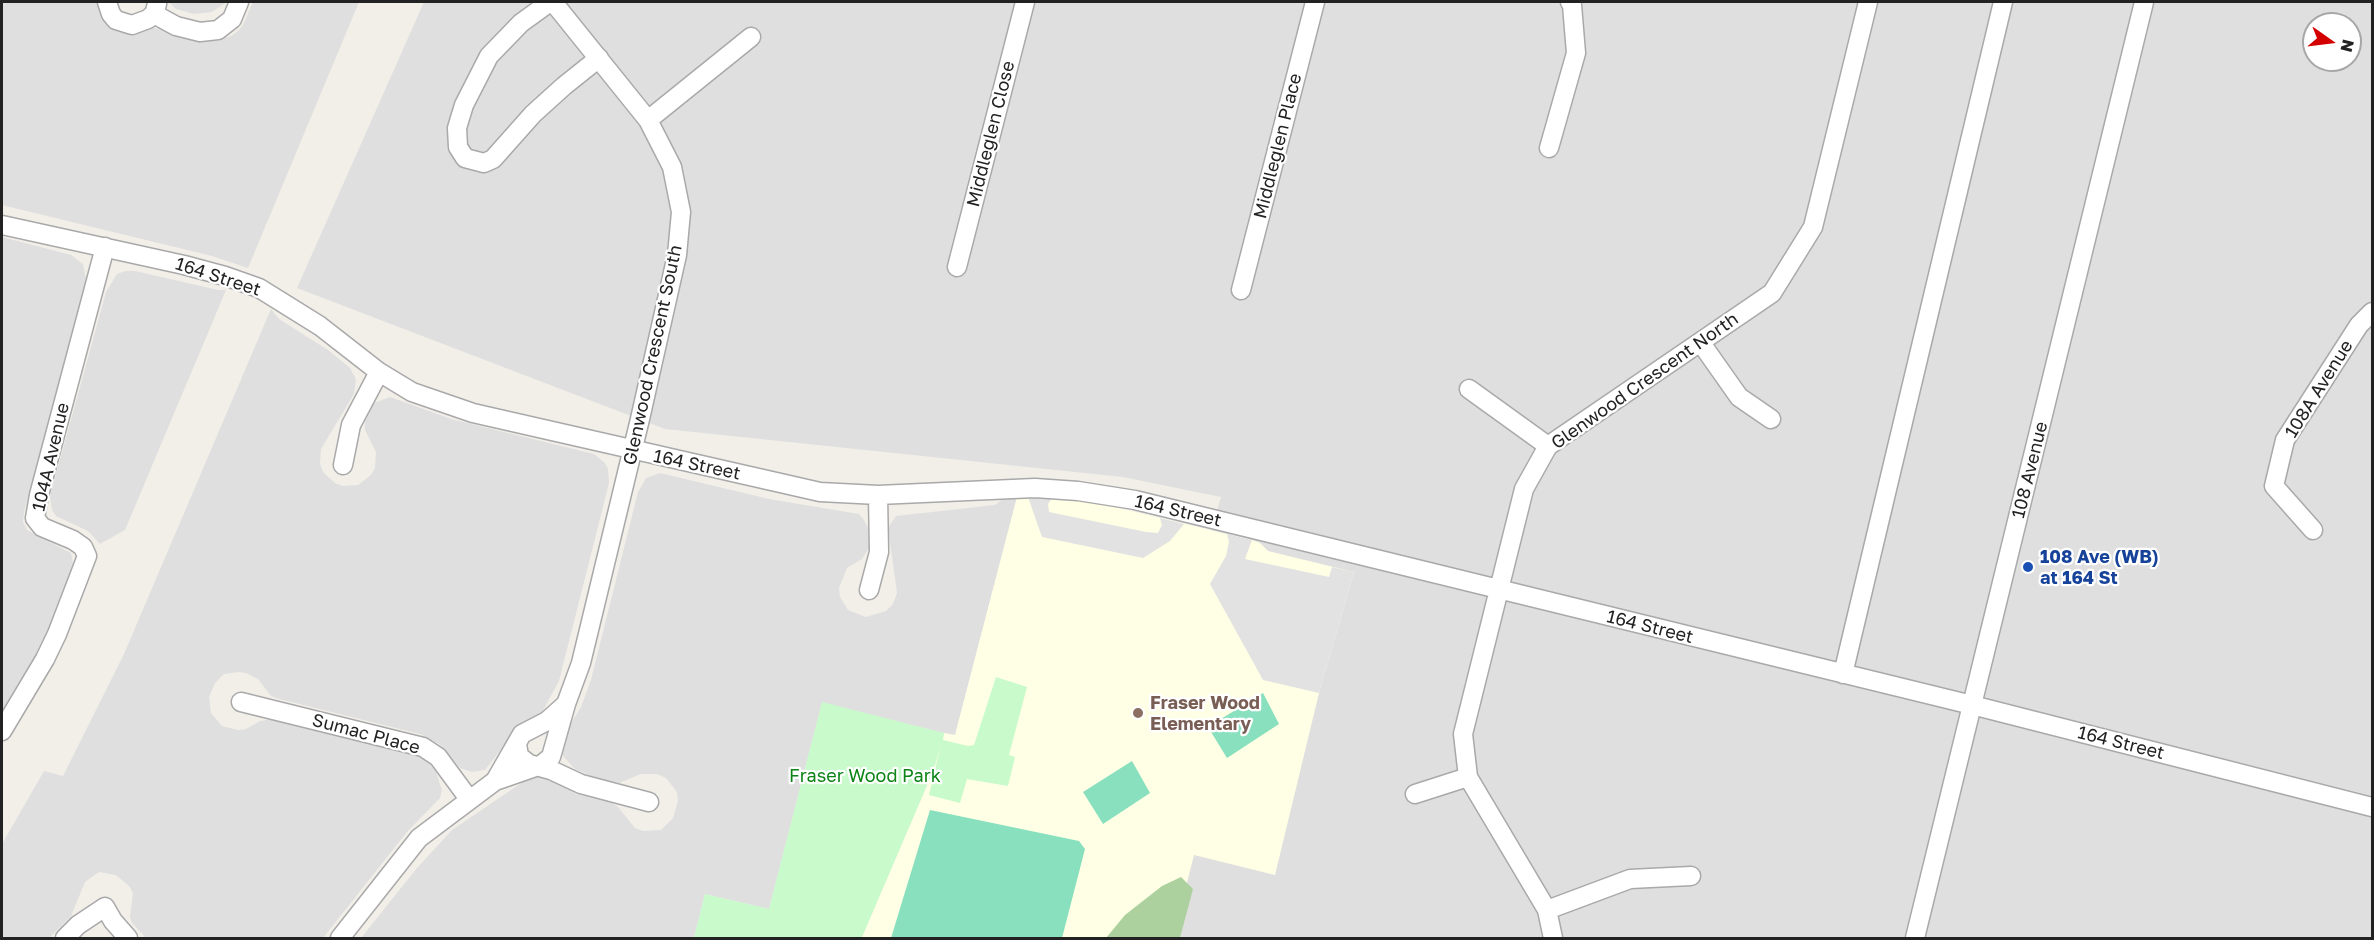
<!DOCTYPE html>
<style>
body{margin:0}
#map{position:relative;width:2374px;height:940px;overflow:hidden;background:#f2efe9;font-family:"Golos Text",sans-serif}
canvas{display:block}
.frame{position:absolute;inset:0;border:3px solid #222;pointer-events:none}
.north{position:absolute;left:2302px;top:12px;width:60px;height:60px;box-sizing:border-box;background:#fff;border:2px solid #a7a7a7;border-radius:50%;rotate:104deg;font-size:16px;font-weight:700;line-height:24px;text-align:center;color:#222}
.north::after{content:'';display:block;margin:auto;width:21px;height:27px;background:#d40000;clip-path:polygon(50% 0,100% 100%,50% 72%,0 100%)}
</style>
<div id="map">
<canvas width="2374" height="940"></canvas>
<div class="frame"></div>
<div class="north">N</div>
</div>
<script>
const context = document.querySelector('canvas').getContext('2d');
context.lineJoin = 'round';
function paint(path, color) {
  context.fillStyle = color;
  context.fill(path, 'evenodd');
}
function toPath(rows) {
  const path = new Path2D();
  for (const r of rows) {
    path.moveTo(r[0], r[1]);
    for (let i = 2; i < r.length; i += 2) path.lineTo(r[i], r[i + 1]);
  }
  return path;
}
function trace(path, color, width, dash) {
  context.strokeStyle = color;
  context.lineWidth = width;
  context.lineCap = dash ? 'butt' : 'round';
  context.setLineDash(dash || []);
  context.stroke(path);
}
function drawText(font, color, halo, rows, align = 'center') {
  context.font = font + ' "Golos Text",sans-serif';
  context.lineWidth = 4.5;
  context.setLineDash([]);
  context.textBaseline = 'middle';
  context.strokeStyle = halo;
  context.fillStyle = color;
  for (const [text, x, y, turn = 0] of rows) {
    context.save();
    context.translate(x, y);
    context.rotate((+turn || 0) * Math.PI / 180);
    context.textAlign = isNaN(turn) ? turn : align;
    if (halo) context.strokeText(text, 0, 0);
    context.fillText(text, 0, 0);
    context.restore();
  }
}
const residential = toPath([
 [2,2,99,2,146,28,154,28,216,41,231,36,238,31,243,25,253,2,359,2,248,268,212,256,2,205],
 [169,2,227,2,212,12,194,14,176,9],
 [424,2,2372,2,2372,938,1093,938,1221,497,1123,477,665,429,297,288],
 [2314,24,2350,24,2350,60,2314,60],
 [2,237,71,255,83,264,86,279,24,512,23,522,27,530,71,553,74,570,38,655,17,685,2,717],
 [125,271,135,271,218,290,226,290,125,530,100,544,88,531,56,516,52,510,50,496,106,292,117,274],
 [271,309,279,319,328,350,350,368,356,379,354,394,321,449,320,464,323,472,335,483,343,486,358,485,371,475,375,468,376,452,365,430,365,422,374,403,390,397,451,419,594,454,605,463,608,469,609,483,559,681,541,714,510,738,485,770,472,772,460,768,439,744,420,734,279,699,271,696,258,679,246,673,238,672,224,674,215,683,209,697,211,713,222,726,238,730,246,729,260,721,272,719,411,752,426,760,436,772,442,790,440,798,407,832,323,938,146,938,132,923,130,917,133,893,129,886,116,875,99,872,85,882,71,916,49,938,2,938,2,844,44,771,63,776,124,654],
 [660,473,769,499,859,514,864,520,868,528,869,548,862,559,847,568,839,588,840,597,848,610,866,617,886,611,893,604,897,593,889,535,889,526,896,516,995,505,1004,498,1017,497,955,736,822,703,769,909,705,894,694,938,361,938,417,868,452,830,533,775,551,777,576,794,612,803,618,807,635,828,643,831,661,830,673,818,678,801,677,792,666,778,657,774,641,774,619,783,591,776,575,769,563,756,561,749,568,728,581,707,591,680,638,492,646,478]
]);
const education = toPath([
 [1017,497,1073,500,1110,506,1252,540,1260,543,1268,551,1354,572,1319,693,1275,875,1194,855,1173,938,862,937,934,769,944,733,955,735]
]);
const forest = toPath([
 [1181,877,1193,889,1180,938,1106,938,1125,915,1162,886]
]);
const park = toPath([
 [996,677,1027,687,1009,755,1015,757,1008,786,967,779,960,803,929,795,941,744,934,769,862,937,868,938,694,938,705,894,769,909,822,702,944,733,943,740,968,746,974,745]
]);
const pitch = toPath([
 [1263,693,1279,724,1227,758,1208,727],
 [1132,761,1150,793,1103,824,1083,792],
 [930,810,1079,841,1085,849,1062,938,891,938]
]);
const parking = toPath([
 [1028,497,1052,498,1048,504,1049,512,1146,532,1158,533,1162,525,1160,518,1184,524,1170,541,1143,558,1042,537],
 [1227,534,1252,540,1245,559,1329,577,1332,567,1354,572,1319,693,1263,680,1210,584,1226,556,1229,542]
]);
const minor = toPath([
 [107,2,111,14,116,20,132,25,148,19,154,14,157,4],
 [550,2,521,23,489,56,464,105,457,128,458,147,465,158,484,163,493,159,533,114,564,86,599,58],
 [154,14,176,26,200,32,218,30,232,19,239,2],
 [648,120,751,37],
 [1549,148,1576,53,1572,5,1570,2],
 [2,225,184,265,225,276,259,288,320,326,379,372,412,392,473,413,820,492,878,495,1035,488,1078,491,1135,500,1972,705,2372,807],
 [957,267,1025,2],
 [1241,290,1315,2],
 [1701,343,1739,397,1771,419],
 [1469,389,1548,446],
 [343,465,351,425,379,372],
 [2313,530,2274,486,2285,440,2359,325,2372,312],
 [869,590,879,552,878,495],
 [1843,674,2003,2],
 [241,702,423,747,438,757,469,799],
 [2,731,45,659,57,634,87,556,83,547,73,540,42,527,35,518,39,495,105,247],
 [517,744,519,756,529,764,551,770,581,784,649,802],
 [495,781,522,734,547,721,566,704],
 [1415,794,1468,777],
 [1547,910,1630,879,1691,876],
 [65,938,78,925,105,907,113,921,128,938],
 [340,938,419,838,495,781,541,765,551,757,566,704,581,663,640,419,677,255,681,212,672,167,648,120,553,2],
 [1553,938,1547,910,1468,777,1463,734,1524,489,1548,446,1772,293,1813,227,1868,2],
 [1915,938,2144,2]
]);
const markers = [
 [2028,567,6,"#1a4fb4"],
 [1138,713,6,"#8d6e63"]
];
const streetNames = [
 ["Middleglen Close",991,134,-76],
 ["Middleglen Place",1278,146,-76],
 ["164 Street",218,277,18],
 ["Glenwood Crescent South",653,355,-78],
 ["Glenwood Crescent North",1645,381,-35],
 ["108A Avenue",2319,389,-58],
 ["104A Avenue",51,457,-77],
 ["164 Street",697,465,12],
 ["108 Avenue",2030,470,-76],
 ["164 Street",1178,511,13],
 ["164 Street",1650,627,14],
 ["Sumac Place",366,734,15],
 ["164 Street",2121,743,14]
];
const transitNames = [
 ["108 Ave (WB)",2040,557],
 ["at 164 St",2040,578]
];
const educationNames = [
 ["Fraser Wood",1150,703],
 ["Elementary",1150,724]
];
const parkNames = [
 ["Fraser Wood Park",865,776]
];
paint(residential, '#e0dfdf');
paint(education, '#ffffe5');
paint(forest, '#add19e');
paint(park, '#c8facc');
paint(pitch, '#88e0be');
paint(parking, '#e2e2e2');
trace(minor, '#a9a9a9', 21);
trace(minor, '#fff', 18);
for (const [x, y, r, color] of markers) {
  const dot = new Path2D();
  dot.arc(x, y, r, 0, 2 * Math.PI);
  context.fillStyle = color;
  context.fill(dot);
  trace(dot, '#fff', 2);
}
drawText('18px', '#222', '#fff', streetNames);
drawText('bold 18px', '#164399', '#fff', transitNames, 'left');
drawText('bold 18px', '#785e54', '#fff', educationNames, 'left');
drawText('18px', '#0c8416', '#fff', parkNames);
</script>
